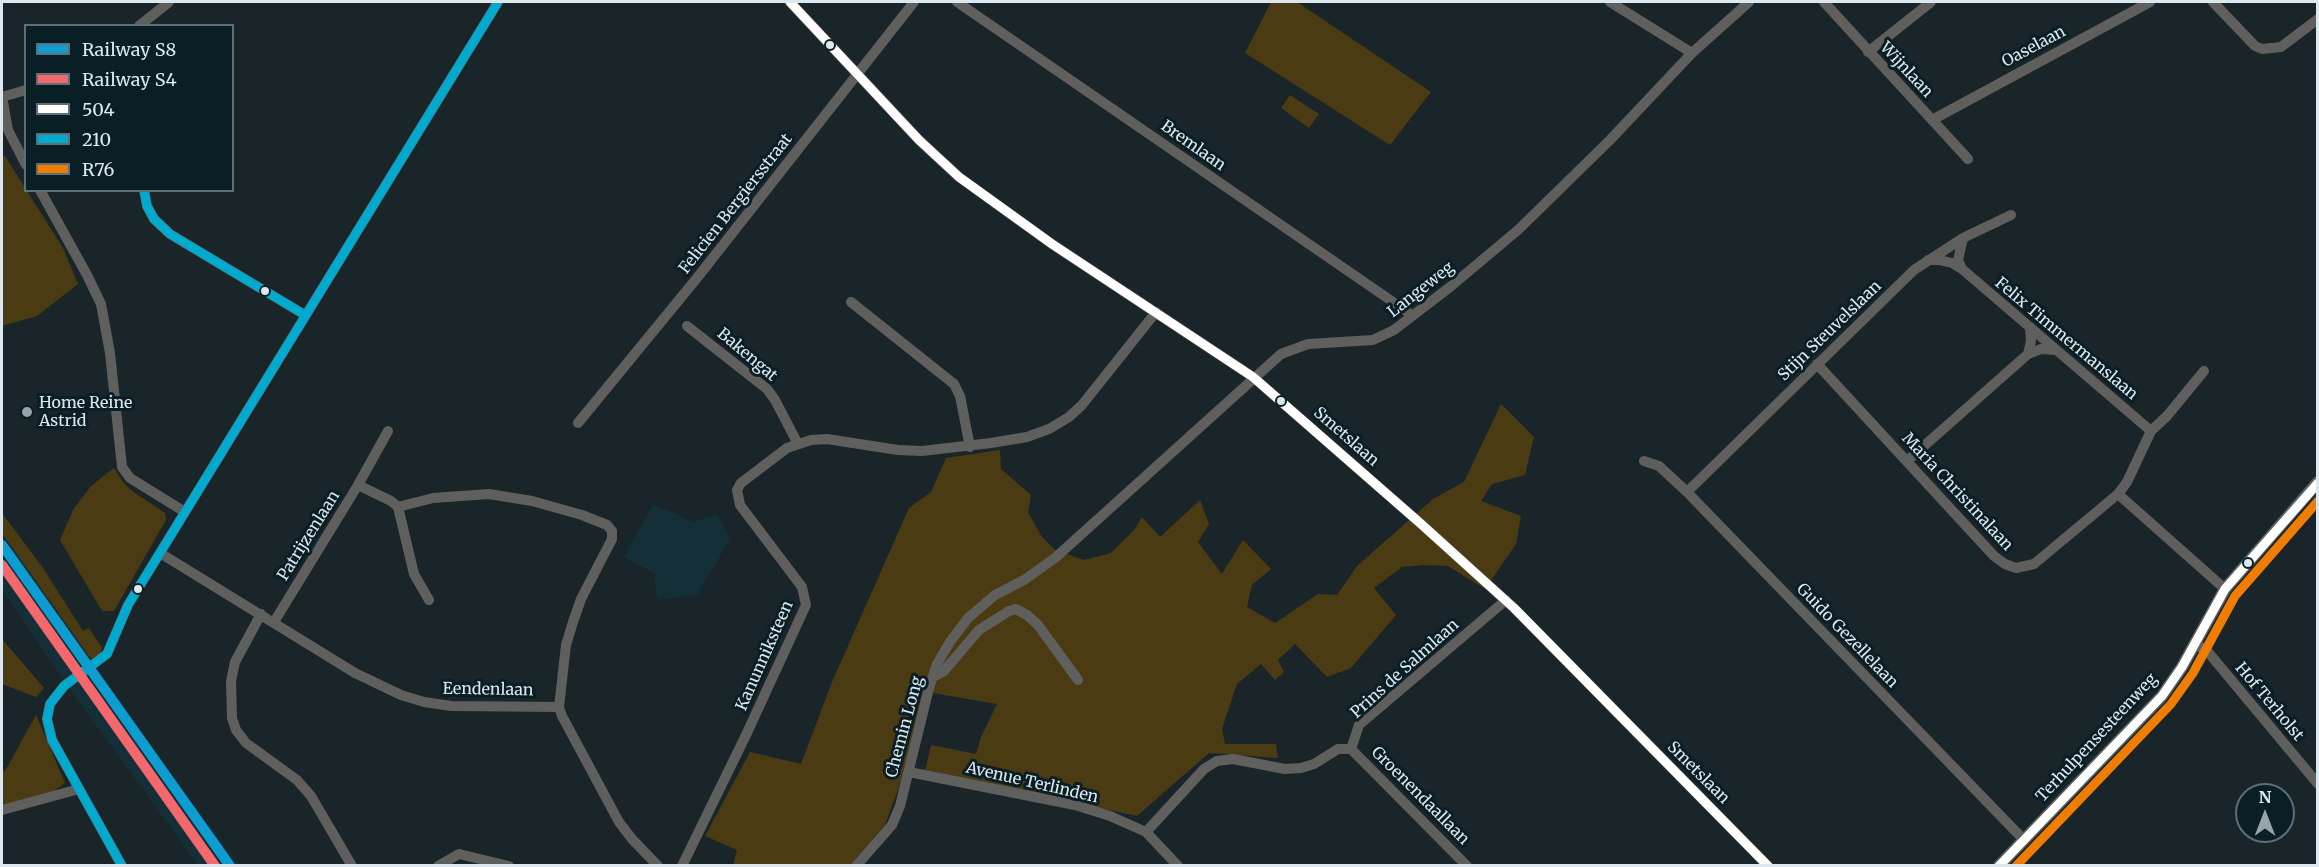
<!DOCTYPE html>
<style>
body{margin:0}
#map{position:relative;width:2319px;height:867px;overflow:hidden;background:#1a252a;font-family:Merriweather,serif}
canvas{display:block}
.frame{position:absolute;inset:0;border:3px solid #dce8ed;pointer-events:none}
.legend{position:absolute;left:24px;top:24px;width:210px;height:168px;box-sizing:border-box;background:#0a1e26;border:2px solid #5e6f76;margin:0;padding:8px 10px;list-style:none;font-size:18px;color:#dce8ed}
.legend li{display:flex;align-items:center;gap:12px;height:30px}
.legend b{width:30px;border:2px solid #5e6f76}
.north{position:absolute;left:2235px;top:783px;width:60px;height:60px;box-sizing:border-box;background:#0a1e26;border:2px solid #5e6f76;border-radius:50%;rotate:0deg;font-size:16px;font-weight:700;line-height:24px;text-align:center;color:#dce8ed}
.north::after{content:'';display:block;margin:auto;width:21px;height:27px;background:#98a4a9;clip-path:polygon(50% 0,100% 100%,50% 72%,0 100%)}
</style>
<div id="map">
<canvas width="2319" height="867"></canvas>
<div class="frame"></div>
<ul class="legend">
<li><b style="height:8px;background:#0d9dd0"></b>Railway S8</li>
<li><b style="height:8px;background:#f2686d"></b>Railway S4</li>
<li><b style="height:8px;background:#fff"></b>504</li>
<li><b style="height:8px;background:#00a9ce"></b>210</li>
<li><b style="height:8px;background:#ef7d00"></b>R76</li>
</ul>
<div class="north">N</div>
</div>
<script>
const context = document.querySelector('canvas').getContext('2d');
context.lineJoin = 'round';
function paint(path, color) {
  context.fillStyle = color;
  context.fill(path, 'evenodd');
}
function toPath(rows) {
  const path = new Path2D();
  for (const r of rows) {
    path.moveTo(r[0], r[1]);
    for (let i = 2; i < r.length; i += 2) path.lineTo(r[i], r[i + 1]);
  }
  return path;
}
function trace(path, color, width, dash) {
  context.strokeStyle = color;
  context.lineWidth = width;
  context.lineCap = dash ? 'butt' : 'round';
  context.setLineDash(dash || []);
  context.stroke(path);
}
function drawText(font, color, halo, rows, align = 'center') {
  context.font = font + ' Merriweather,serif';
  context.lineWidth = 6;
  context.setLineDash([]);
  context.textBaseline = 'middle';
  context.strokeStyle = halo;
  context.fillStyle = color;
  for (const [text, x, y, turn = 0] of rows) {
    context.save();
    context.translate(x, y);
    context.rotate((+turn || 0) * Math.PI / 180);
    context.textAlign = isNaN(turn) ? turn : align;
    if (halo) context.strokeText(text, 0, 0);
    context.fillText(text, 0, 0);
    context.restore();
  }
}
const built = toPath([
 [653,504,694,522,717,514,730,539,697,595,657,600,654,573,624,557],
 [2,533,185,793,239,865,198,865,71,691,2,589]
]);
const green = toPath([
 [1271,2,1297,2,1431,92,1390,145,1245,53],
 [1290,95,1319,114,1309,128,1281,108],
 [5,156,63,248,78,284,37,316,2,326,2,158],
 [1501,404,1534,437,1525,475,1492,484,1481,501,1521,516,1516,544,1485,589,1448,566,1422,565,1402,567,1374,588,1396,615,1351,668,1327,677,1295,644,1278,660,1284,672,1275,680,1261,664,1237,684,1222,729,1225,744,1276,744,1278,758,1209,753,1137,816,925,770,931,745,976,754,981,737,997,704,933,693,885,825,850,865,733,865,737,850,705,836,750,752,801,764,832,682,909,508,931,492,946,458,1000,450,1001,469,1031,495,1028,512,1042,537,1055,550,1084,560,1111,553,1134,530,1142,517,1160,537,1200,500,1209,524,1198,542,1222,574,1243,540,1271,569,1252,585,1247,607,1275,623,1318,594,1337,595,1357,566,1433,499,1464,482],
 [114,468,123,482,132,491,165,513,166,520,114,611,102,611,60,540,73,510,91,486],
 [2,513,43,568,83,631,89,628,102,648,101,653,91,659,2,533],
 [2,639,44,688,36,697,2,684],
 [36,715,65,783,50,794,2,807,2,770,5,771]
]);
const minor = toPath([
 [790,2,919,140,959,177,1052,244,1253,377,1420,523,1514,608,1768,866],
 [957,2,1412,315],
 [1610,2,1692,53],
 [1824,2,1968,159],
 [2213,2,2255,46,2262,49,2281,47,2318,19],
 [139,26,169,2],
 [1868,52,1931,2],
 [2,96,8,130,26,165],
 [2,97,26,90],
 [1932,120,2150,2],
 [40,190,87,275,101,304,110,353,122,467,130,478,185,512],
 [144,190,147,206,154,219,170,234,305,315],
 [1963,238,1958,260,1962,269,2151,431],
 [1928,260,1939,260,1952,263,1962,269],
 [851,302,954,384,960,396,970,447],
 [687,326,767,389,775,400,798,444],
 [2028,354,2041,349,2055,350],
 [1817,364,1994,556,2005,564,2016,568,2034,564,2118,494,2127,482,2151,431,2167,416,2204,371],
 [578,423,697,278,914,2],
 [1644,461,1659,466,1687,492,2023,839],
 [1907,461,2028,354,2031,341,2030,327],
 [358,485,388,431],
 [1687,492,1914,270,1963,238,2011,215],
 [2118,494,2225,589],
 [398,507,414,574,429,600],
 [160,553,355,673,401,695,424,702,451,706,559,707,562,716,619,822,632,839,658,866],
 [261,614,235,662,231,681,232,718,236,730,246,743,297,780,311,796,352,866],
 [274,622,358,485,391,501,398,507,433,498,489,494,532,501,582,515,607,525,612,531,612,539,581,599,573,622,566,645,559,707],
 [2194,643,2208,652,2318,784],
 [933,677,944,671,979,630,1009,611,1016,609,1027,615,1038,625,1078,680],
 [1351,749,1467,866],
 [909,772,1075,805,1110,816,1146,832,1178,866],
 [2,810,79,789],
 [1146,832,1204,769,1217,761,1233,759,1285,769,1301,768,1314,764,1338,749,1351,749,1359,725,1506,600],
 [122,866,52,740,47,719,50,704,64,686,107,654,128,605,498,2],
 [438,866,459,854,509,866],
 [682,866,746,735,806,605,802,587,740,505,737,490,741,483,787,448,811,440,827,439,898,450,922,451,991,443,1027,437,1049,429,1069,417,1082,405,1156,312],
 [856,866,892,825,900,806,929,688,937,664,950,642,968,618,995,595,1024,580,1055,558,1281,354,1308,344,1373,340,1394,330,1450,287,1518,230,1610,140,1692,53,1749,2]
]);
const major = toPath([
 [1999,866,2162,696,2182,667,2225,589,2318,482]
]);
const bus1 = toPath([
 [790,2,919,140,959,177,1052,244,1253,377,1420,523,1514,608,1768,866],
 [1999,866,2162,696,2182,667,2225,589,2318,483]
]);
const bus2 = toPath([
 [144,190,147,206,154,219,170,234,305,315],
 [122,866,52,740,47,719,50,704,64,686,107,654,128,605,498,2]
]);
const bus3 = toPath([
 [2016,866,2171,704,2193,673,2235,596,2318,501]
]);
const rail1 = toPath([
 [2,545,230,866]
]);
const rail2 = toPath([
 [2,565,215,866]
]);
const markers = [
 [830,45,5,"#dce8ed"],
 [265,291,5,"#dce8ed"],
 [1281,401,5,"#dce8ed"],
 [27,412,6,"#98a4a9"],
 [2248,563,5,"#dce8ed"],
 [138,589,5,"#dce8ed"]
];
const streetNames = [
 ["Oaselaan",2034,47,-28],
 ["Wijnlaan",1906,70,47],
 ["Bremlaan",1193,146,35],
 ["Felicien Bergiersstraat",736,204,-52],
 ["Langeweg",1421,290,-38],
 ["Stijn Steuvelslaan",1830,331,-44],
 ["Felix Timmermanslaan",2066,339,40],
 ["Bakengat",747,355,40],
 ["Smetslaan",1346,437,41],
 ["Maria Christinalaan",1957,492,47],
 ["Patrijzenlaan",309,536,-58],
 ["Guido Gezellelaan",1847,636,46],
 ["Kanunniksteen",765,656,-66],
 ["Prins de Salmlaan",1405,669,-42],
 ["Eendenlaan",488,690,1],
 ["Hof Terholst",2269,702,50],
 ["Chemin Long",905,727,-75],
 ["Terhulpensesteenweg",2097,738,-47],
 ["Smetslaan",1698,773,45],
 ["Avenue Terlinden",1032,783,13],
 ["Groenendaallaan",1420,796,45]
];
const poiNames = [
 ["Home Reine",39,403],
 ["Astrid",39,421]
];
paint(built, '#152f39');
paint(green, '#4b3b12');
trace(minor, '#5f605e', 10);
trace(major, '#5d6060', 12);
trace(bus1, '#fff', 9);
trace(bus2, '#00a9ce', 9);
trace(bus3, '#ef7d00', 9);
trace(rail1, '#0d9dd0', 10);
trace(rail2, '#f2686d', 10);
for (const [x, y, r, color] of markers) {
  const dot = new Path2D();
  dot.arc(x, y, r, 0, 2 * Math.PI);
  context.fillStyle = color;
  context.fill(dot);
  trace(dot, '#0a1e26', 2);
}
drawText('16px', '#dce8ed', '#0a1e26', streetNames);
drawText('16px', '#dce8ed', '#0a1e26', poiNames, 'left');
</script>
